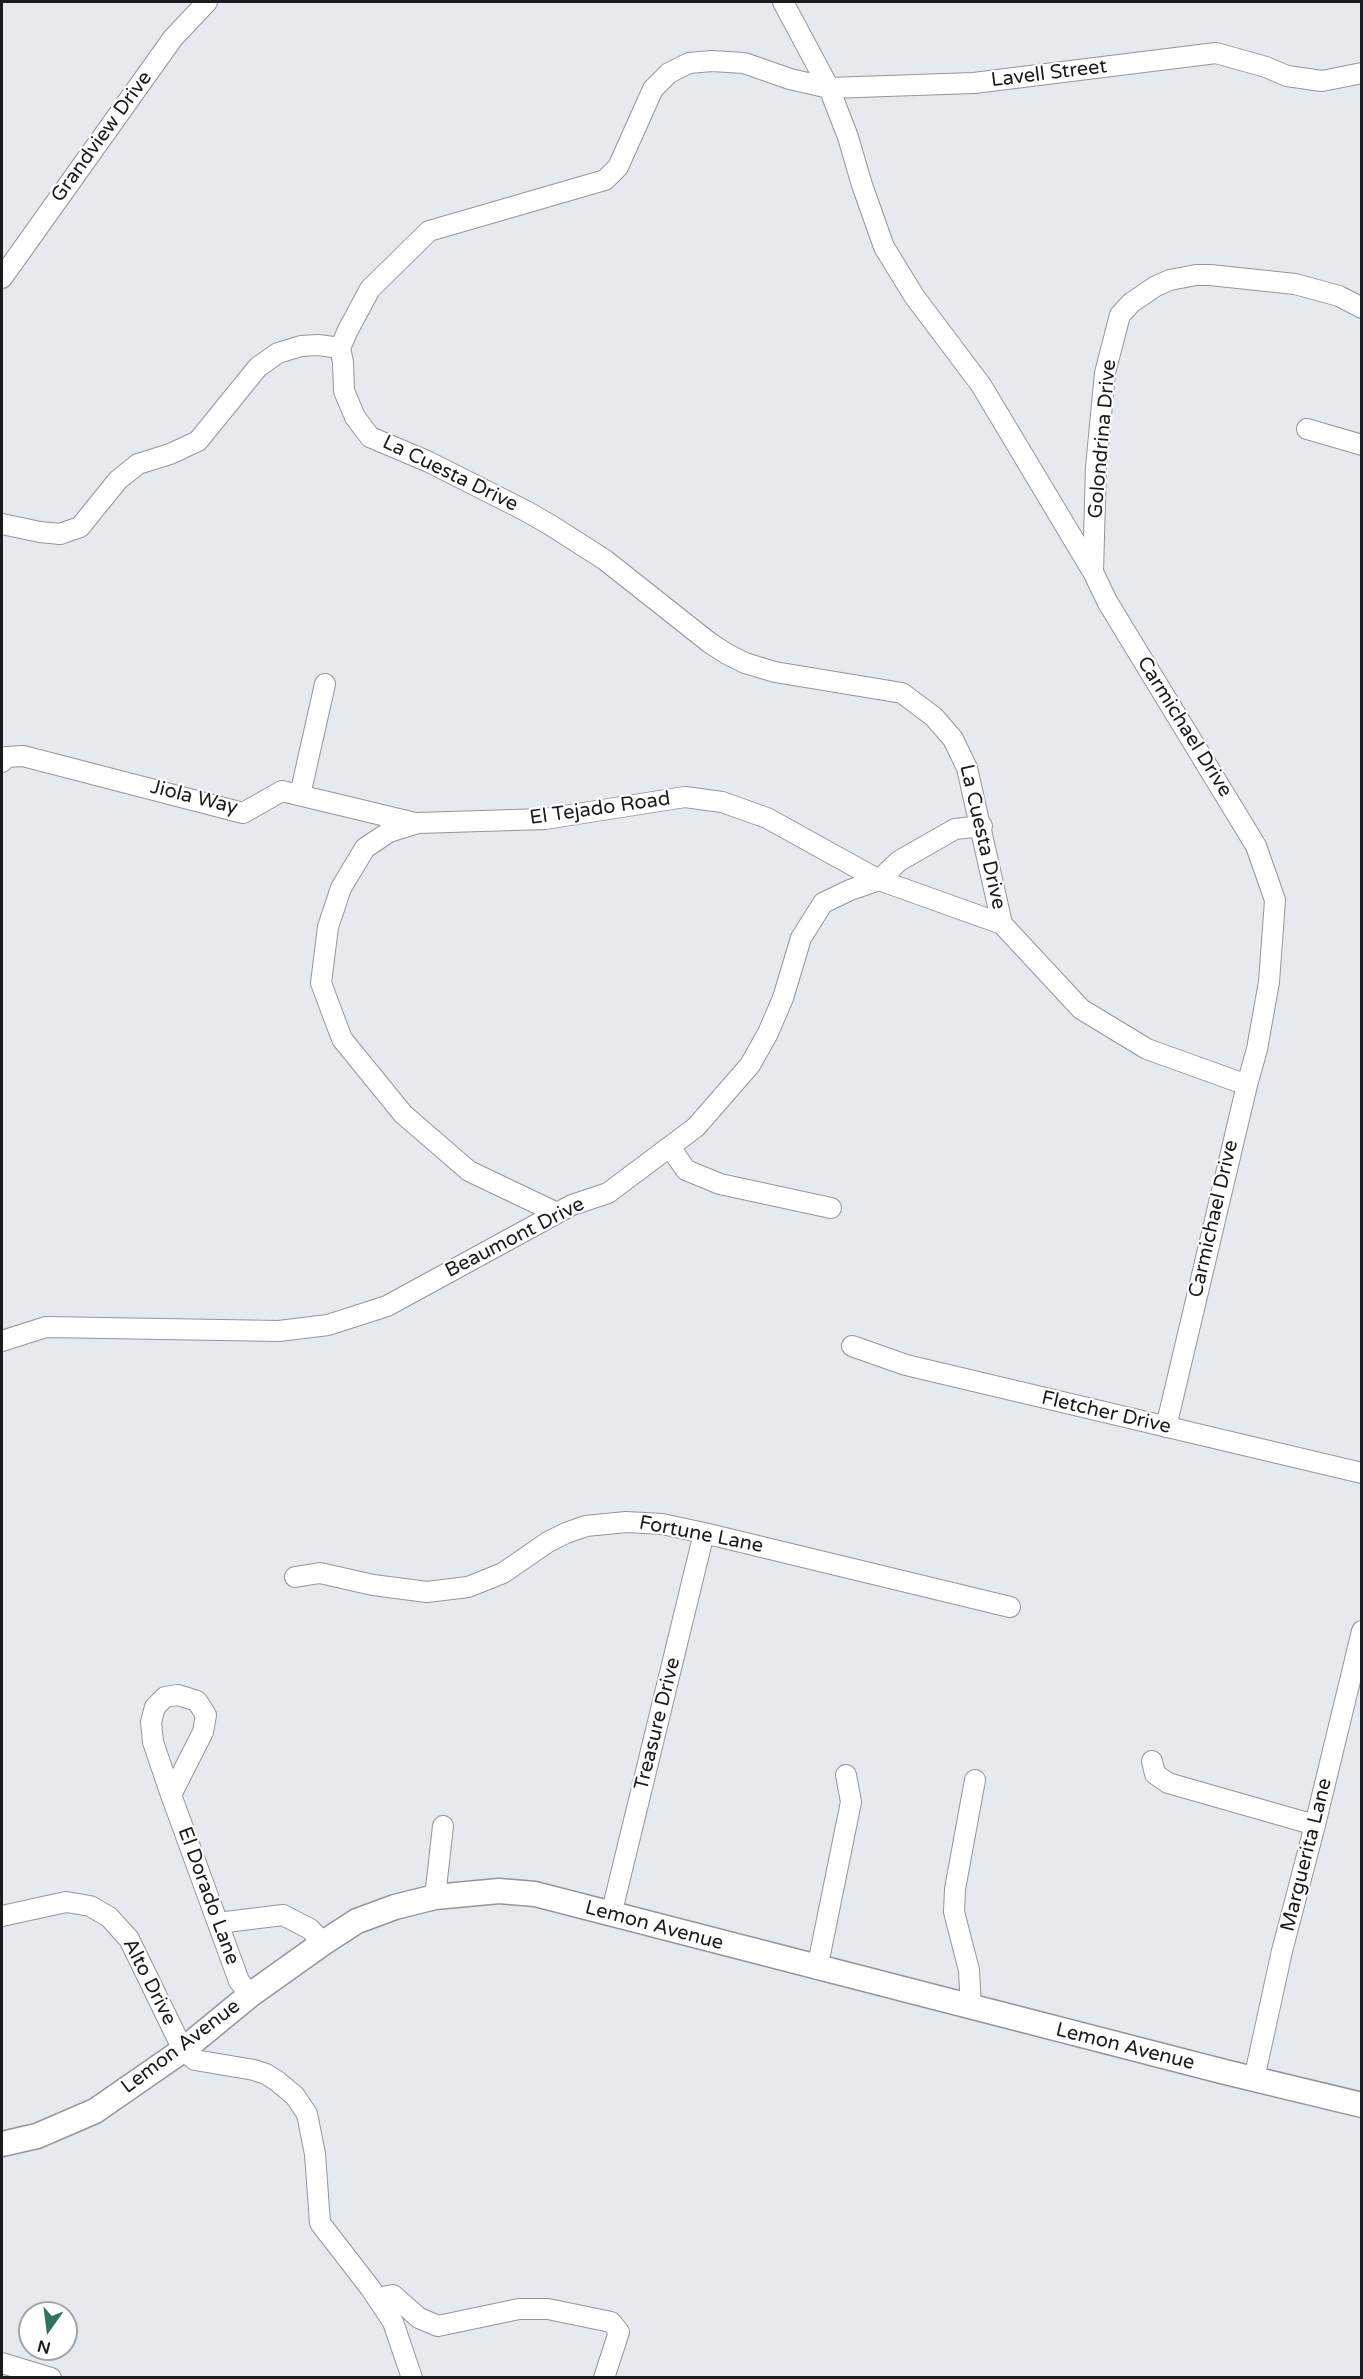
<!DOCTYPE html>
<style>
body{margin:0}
#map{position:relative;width:1363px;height:2379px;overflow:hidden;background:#e6eaee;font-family:"Varela Round",sans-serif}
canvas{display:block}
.frame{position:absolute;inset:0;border:3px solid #1a1b1d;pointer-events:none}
.north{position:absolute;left:18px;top:2301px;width:60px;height:60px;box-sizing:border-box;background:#fff;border:2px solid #a3a4a5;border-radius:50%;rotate:194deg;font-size:16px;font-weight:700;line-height:24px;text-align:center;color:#1a1b1d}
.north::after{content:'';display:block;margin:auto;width:21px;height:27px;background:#307262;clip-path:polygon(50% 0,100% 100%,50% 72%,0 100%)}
</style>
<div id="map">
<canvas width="1363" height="2379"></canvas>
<div class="frame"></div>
<div class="north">N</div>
</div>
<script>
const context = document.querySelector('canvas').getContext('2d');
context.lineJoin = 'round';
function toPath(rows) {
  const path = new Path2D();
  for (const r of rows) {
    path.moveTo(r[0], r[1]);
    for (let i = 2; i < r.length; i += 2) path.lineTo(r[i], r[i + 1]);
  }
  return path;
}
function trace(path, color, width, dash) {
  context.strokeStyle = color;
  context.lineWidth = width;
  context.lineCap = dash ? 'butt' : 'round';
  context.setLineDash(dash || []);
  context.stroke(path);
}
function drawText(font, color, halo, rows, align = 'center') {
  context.font = font + ' "Varela Round",sans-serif';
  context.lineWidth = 4.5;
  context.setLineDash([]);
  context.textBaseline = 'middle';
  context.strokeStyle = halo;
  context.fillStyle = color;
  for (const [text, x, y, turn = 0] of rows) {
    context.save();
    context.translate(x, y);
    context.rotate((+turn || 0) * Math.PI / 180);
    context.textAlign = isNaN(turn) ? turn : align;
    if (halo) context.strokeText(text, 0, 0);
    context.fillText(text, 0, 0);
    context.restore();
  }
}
const minor = toPath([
 [783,2,829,88,848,137,862,185,884,247,914,296,981,385,1093,572,1108,603,1256,846,1275,900,1269,982,1257,1049,1247,1085,1166,1427],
 [2,278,173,38,207,2],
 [1307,429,1362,445],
 [2,524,40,532,60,534,80,527,118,480,138,464,170,454,198,441,258,367,278,353,301,346,318,345,340,348],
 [1093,572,1096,467,1105,373,1120,315,1131,303,1156,286,1170,280,1196,275,1210,275,1295,284,1339,296,1362,308],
 [2,762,6,757,23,756,243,813,282,791,415,823],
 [300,795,325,684],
 [1002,924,967,768,953,739,934,717,902,693,775,672,745,663,727,654,710,643,605,560,552,526,526,511,429,462,370,437,355,417,344,391,343,362,340,348,348,330,370,289,429,231,605,180,618,167,653,89,669,73,689,63,712,61,744,63,790,79,829,88,974,83,1216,53,1266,67,1287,76,1322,81,1362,73],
 [670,1147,686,1170,720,1184,831,1208],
 [557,1213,469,1171,403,1114,342,1039,321,983,328,927,341,888,365,848,389,832,418,823,545,819,685,797,722,802,767,818,879,880,1002,924,1081,1009,1147,1049,1247,1085],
 [2,1341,46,1327,279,1331,328,1325,387,1306,572,1205,608,1193,696,1127,750,1065,768,1033,783,998,801,938,823,903,850,890,879,880,899,861,955,829,982,826],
 [852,1346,906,1365,1362,1473],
 [295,1577,320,1573,373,1585,427,1592,468,1587,503,1573,548,1542,566,1533,586,1526,626,1522,662,1524,704,1533,1010,1607],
 [1152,1761,1155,1774,1168,1783,1315,1825],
 [171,1795,153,1742,151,1722,155,1707,165,1697,178,1695,197,1701,206,1715,203,1732,171,1795,239,1981,250,1995],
 [435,1897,443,1826],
 [611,1915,704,1533],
 [2,1916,66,1902,90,1906,109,1917,129,1939,183,2050,195,2060,254,2070,266,2074,277,2081,295,2096,307,2114,315,2154,320,2223,371,2289,393,2322,412,2378],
 [218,1923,283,1915,310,1929,323,1943],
 [817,1969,851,1802,846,1775],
 [971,2008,969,1970,954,1912,955,1889,975,1780],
 [1254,2079,1282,1951,1315,1825,1362,1631],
 [377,2298,393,2295,419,2318,438,2326,519,2309,548,2309,611,2322,619,2332,604,2378],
 [2,2363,51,2378]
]);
const major = toPath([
 [2,2144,37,2136,95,2111,183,2050,250,1995,323,1943,357,1921,395,1907,435,1897,499,1891,535,1894,1225,2072,1362,2105]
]);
const streetNames = [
 ["Lavell Street",1049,74,-7],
 ["Grandview Drive",102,137,-54],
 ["Golondrina Drive",1103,439,-85],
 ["La Cuesta Drive",450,474,26],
 ["Carmichael Drive",1184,727,58],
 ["Jiola Way",194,798,14],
 ["El Tejado Road",600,809,-8],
 ["La Cuesta Drive",982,837,77],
 ["Carmichael Drive",1214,1219,-77],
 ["Beaumont Drive",515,1238,-27],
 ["Fletcher Drive",1106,1413,13],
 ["Fortune Lane",701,1535,11],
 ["Treasure Drive",658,1724,-76],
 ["Marguerita Lane",1307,1855,-76],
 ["El Dorado Lane",208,1896,70],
 ["Lemon Avenue",654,1926,15],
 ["Alto Drive",149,1982,63],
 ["Lemon Avenue",181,2047,-37],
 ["Lemon Avenue",1125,2047,14]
];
trace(minor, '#93969b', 22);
trace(major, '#93969b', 27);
trace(minor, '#fff', 20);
trace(major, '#fff', 24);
drawText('20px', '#1a1b1d', '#fff', streetNames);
</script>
